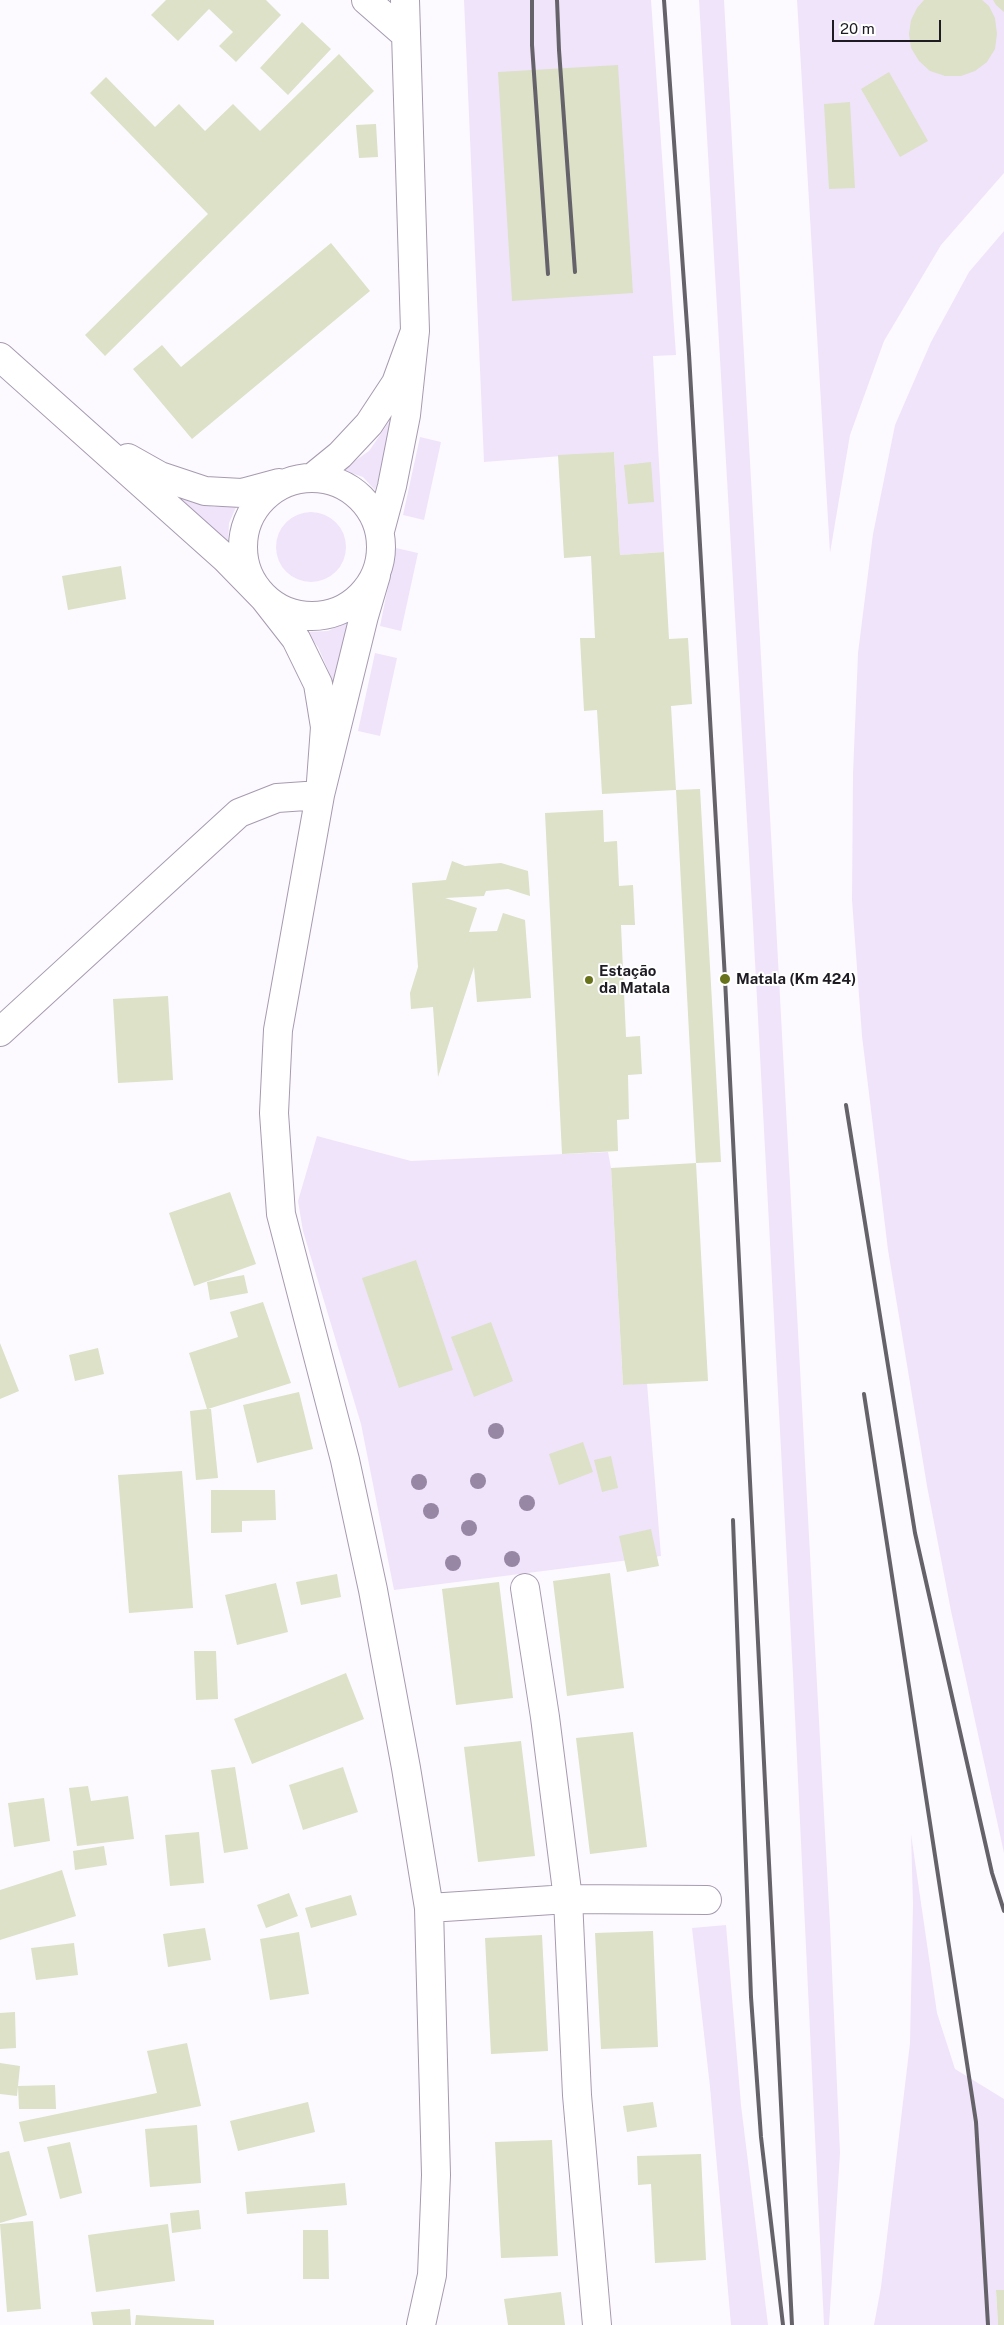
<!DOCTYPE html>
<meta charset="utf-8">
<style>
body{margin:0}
#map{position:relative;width:1004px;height:2325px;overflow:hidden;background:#fcfaff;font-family:"Public Sans",sans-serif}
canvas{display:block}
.scale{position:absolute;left:832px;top:20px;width:109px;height:22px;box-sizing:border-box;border:2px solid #1f1b23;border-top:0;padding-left:6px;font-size:15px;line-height:18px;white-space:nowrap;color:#1f1b23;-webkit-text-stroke:4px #fff;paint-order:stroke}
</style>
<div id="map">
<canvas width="1004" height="2325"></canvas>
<div class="scale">20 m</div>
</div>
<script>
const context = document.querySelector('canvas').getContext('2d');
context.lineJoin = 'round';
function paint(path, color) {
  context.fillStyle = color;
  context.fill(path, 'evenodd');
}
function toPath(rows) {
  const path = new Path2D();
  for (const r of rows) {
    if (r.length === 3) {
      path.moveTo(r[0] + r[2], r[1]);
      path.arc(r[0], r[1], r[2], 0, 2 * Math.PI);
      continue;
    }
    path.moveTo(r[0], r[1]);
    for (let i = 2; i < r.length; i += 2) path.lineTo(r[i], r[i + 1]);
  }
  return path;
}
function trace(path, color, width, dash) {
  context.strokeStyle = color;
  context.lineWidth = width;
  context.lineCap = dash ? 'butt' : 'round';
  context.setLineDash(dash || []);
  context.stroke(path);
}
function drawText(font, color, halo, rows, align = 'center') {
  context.font = font + ' "Public Sans",sans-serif';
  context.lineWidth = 4;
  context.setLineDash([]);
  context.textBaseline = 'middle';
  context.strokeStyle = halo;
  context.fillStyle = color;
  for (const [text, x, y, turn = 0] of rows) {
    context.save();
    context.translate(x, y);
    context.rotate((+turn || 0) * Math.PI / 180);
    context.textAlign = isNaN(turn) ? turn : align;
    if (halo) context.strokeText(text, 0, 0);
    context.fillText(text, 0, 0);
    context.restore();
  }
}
const green = toPath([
 [464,0,651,0,676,355,653,356,664,552,620,555,614,452,484,462],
 [699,0,724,0,776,923,830,1925,840,2153,829,2325,824,2325,793,1675,753,924],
 [797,0,1004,0,1004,173,941,245,884,341,850,435,830,553],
 [1004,231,1004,1853,951,1611,927,1486,888,1250,862,1036,852,900,853,773,858,653,873,534,895,425,931,342,969,272],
 [393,416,386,453,375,490,363,477,342,470,369,451],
 [420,437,441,442,424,520,403,515],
 [171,493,191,502,214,507,237,505,229,523,228,543],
 [311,547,35],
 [396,548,418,553,401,631,380,626],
 [349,621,334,699,328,670,318,647,306,632,328,631],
 [375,653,397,658,380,736,358,731],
 [317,1136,411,1161,608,1152,611,1168,623,1385,647,1383,661,1556,394,1590,361,1424,303,1231,298,1201],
 [911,1834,937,2013,955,2069,1004,2099,1004,2290,996,2291,998,2325,874,2325,881,2287,910,2043,913,1904],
 [726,1925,741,2105,768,2325,731,2325,710,2087,692,1928]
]);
const building = toPath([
 [166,0,266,0,281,15,236,62,219,46,233,32,209,9,178,41,151,15],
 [924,0,982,0,989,6,995,18,997,34,995,49,987,62,975,71,961,76,945,76,930,71,919,61,911,48,909,34,911,20,917,8],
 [993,0,1004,0,1004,12,996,5],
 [302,22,331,49,288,95,260,68],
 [339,54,374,91,105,356,85,335,208,214,90,93,106,77,155,127,179,104,205,131,233,104,260,131],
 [618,65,633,293,512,301,498,72],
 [889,72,928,141,900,157,861,89],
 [850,102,855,188,829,189,824,104],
 [376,124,378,157,359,158,356,125],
 [331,243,370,291,192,439,133,369,162,345,181,367],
 [614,452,620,555,664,552,669,639,688,638,692,704,671,706,676,790,602,794,597,710,584,711,580,638,595,638,591,556,564,558,558,455],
 [651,462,654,502,628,504,624,465],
 [121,566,126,599,68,610,62,576],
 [700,789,721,1162,696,1163,676,790],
 [603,810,604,842,617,841,619,886,633,885,635,925,621,925,626,1037,640,1036,642,1074,628,1075,629,1119,617,1120,618,1151,562,1154,545,813],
 [452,861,465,866,501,863,528,871,530,896,508,889,486,891,484,896,445,898,477,908,469,932,497,931,503,913,525,920,531,998,477,1002,474,967,438,1077,433,1007,411,1009,410,993,418,967,412,883,446,880],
 [168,996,173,1080,118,1083,113,999],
 [696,1163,708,1381,623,1385,611,1168],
 [230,1192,256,1264,194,1286,169,1213],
 [416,1260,453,1370,399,1388,362,1278],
 [244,1275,248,1293,210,1300,207,1282],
 [263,1302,291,1383,208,1409,211,1409,218,1478,196,1480,190,1411,207,1409,189,1353,238,1337,230,1312],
 [491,1322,513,1381,474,1397,451,1337],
 [0,1343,19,1391,0,1399],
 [98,1348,104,1374,75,1381,69,1355],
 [299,1392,313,1449,257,1463,243,1405],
 [583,1442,593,1472,559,1485,549,1454],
 [611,1456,618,1488,602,1492,594,1460],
 [182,1471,193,1608,129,1613,118,1475],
 [211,1490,275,1490,276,1520,242,1521,242,1532,211,1533],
 [651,1529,659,1566,627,1572,619,1536],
 [610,1573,624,1688,567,1696,553,1581],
 [337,1574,341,1597,301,1605,296,1582],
 [499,1582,513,1698,456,1705,442,1589],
 [276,1583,288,1632,237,1645,225,1595],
 [194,1651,216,1651,218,1699,196,1700],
 [346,1673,364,1719,252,1764,234,1719],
 [633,1732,647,1847,590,1854,576,1738],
 [521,1741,535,1856,478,1862,464,1747],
 [235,1767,248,1849,224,1853,211,1770],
 [343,1767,358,1812,303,1830,289,1785],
 [88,1786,91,1801,128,1796,134,1839,77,1846,69,1788],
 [44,1798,50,1841,14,1847,8,1803],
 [199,1832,204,1883,170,1886,165,1835],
 [104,1846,107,1865,75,1870,73,1851],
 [62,1870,76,1916,0,1940,0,1890],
 [289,1893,298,1916,266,1928,257,1905],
 [351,1895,357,1915,311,1928,305,1908],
 [205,1928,211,1960,168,1967,163,1934],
 [653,1931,658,2047,601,2049,595,1933],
 [299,1932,309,1994,270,2000,260,1939],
 [542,1935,548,2051,491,2054,485,1938],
 [74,1943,78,1975,36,1980,31,1948],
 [15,2012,16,2048,0,2049,0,2013],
 [187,2043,201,2106,24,2142,19,2122,157,2093,147,2051],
 [0,2063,20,2066,17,2096,0,2094],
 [55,2085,56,2109,19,2109,18,2086],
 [308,2102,315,2132,238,2151,230,2121],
 [653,2102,657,2127,627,2132,623,2106],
 [197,2125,201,2183,150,2187,145,2129],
 [552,2140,558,2256,501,2258,495,2142],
 [70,2142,82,2193,60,2199,47,2147],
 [9,2151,27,2215,0,2223,0,2153],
 [701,2154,706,2260,655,2263,651,2184,638,2185,637,2156],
 [345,2183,347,2205,247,2214,245,2192],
 [199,2210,201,2229,172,2233,170,2213],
 [33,2221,41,2309,7,2312,0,2224],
 [168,2224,175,2281,96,2292,88,2235],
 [303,2230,328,2230,329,2279,303,2279],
 [996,2290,1004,2290,1004,2325,998,2325],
 [561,2292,565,2325,508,2325,504,2299],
 [130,2309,131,2325,93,2325,91,2312],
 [136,2315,214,2320,214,2325,135,2325]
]);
const minor = toPath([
 [366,0,406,35],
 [405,0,415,331],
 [0,357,225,558,264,598,296,639,318,684,325,727,320,795,364,616,376,575],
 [128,458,160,476,205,491,242,493,279,483],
 [313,477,340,455,369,424,396,383,415,331,406,415,392,486,380,531],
 [312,547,69],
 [0,1032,239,813,277,798,320,795,278,1030,274,1113,281,1214,345,1460,373,1590,406,1768,429,1908,436,2175,432,2275,421,2325],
 [525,1588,545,1717,568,1899,577,2095,597,2325],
 [429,1908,568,1899,707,1900]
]);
const rail = toPath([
 [532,0,532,45,548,274],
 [557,0,559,50,575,272],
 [664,0,689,354,725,979,792,2325],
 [846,1105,915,1533,992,1873,1004,1911],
 [864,1394,976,2122,988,2325],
 [733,1520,751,1997,761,2137,783,2325]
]);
const trees = [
 [496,1431],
 [478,1481],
 [419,1482],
 [527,1503],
 [431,1511],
 [469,1528],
 [512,1559],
 [453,1563]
];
const markers = [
 [725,979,6,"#68721b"],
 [589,980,5,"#68721b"]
];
const poiNames = [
 ["Estação",599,971],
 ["da Matala",599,988],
 ["Matala (Km 424)",736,979]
];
paint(green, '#f0e4fb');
paint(building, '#dce1c8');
trace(minor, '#a69ab0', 30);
trace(minor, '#fff', 28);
trace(rail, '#666269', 4);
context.fillStyle = '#9786a4';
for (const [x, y] of trees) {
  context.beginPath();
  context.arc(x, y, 8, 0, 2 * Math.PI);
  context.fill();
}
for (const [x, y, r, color] of markers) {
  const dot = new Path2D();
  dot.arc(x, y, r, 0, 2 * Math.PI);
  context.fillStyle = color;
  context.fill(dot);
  trace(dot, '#fff', 2);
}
drawText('bold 15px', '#1f1b23', '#fff', poiNames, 'left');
</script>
